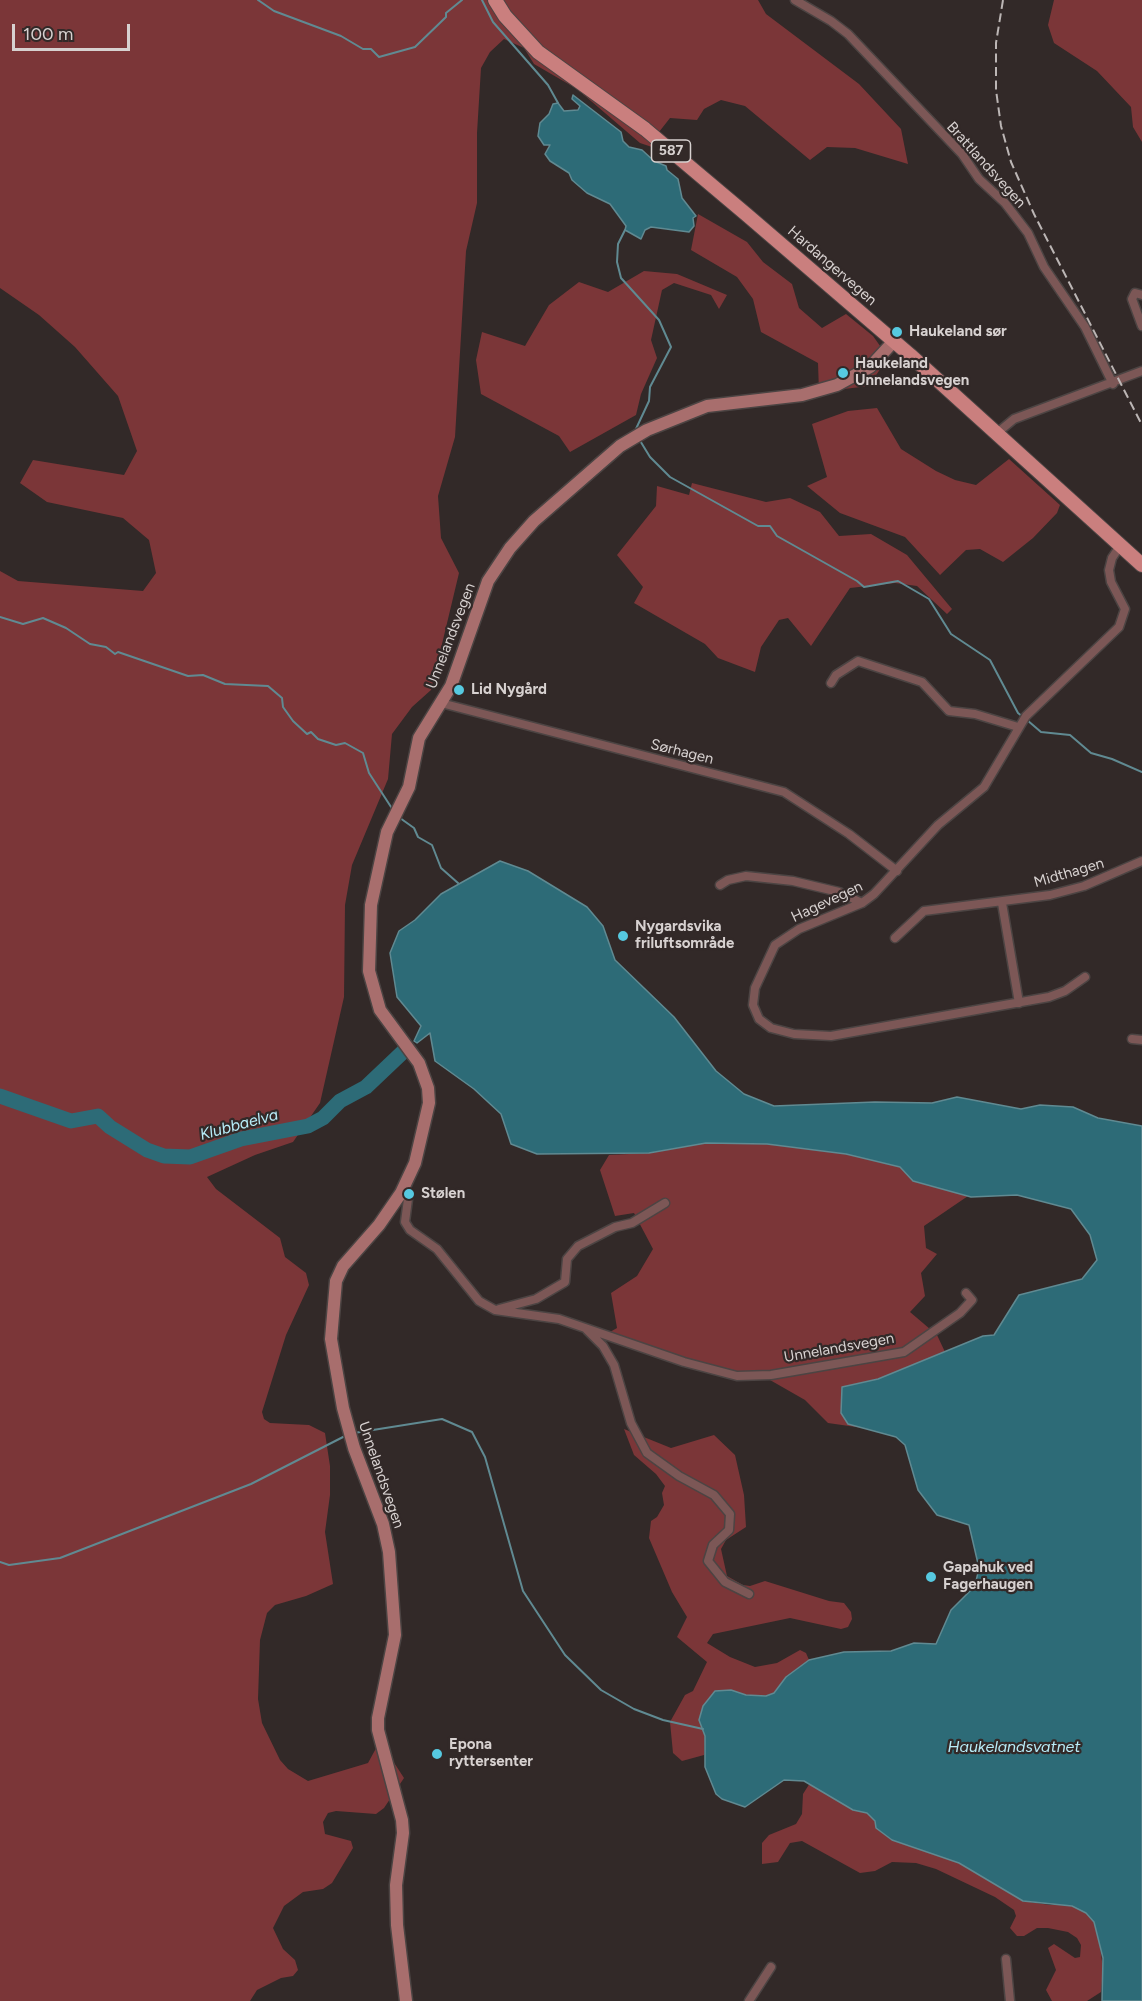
<!DOCTYPE html>
<meta charset="utf-8">
<style>
body{margin:0}
#map{position:relative;width:1142px;height:2001px;overflow:hidden;background:#322928;font-family:Figtree,sans-serif}
canvas{display:block}
.scale{position:absolute;left:12px;top:24px;width:118px;height:27px;box-sizing:border-box;border:3px solid #d7d1d0;border-top:0;padding-left:8px;font-size:18px;line-height:21px;white-space:nowrap;color:#d7d1d0;-webkit-text-stroke:4px #322928;paint-order:stroke}
</style>
<div id="map">
<canvas width="1142" height="2001"></canvas>
<div class="scale">100 m</div>
</div>
<script>
const context = document.querySelector('canvas').getContext('2d');
context.lineJoin = 'round';
function paint(path, color) {
  context.fillStyle = color;
  context.fill(path, 'evenodd');
}
function toPath(rows) {
  const path = new Path2D();
  for (const r of rows) {
    path.moveTo(r[0], r[1]);
    for (let i = 2; i < r.length; i += 2) path.lineTo(r[i], r[i + 1]);
  }
  return path;
}
function trace(path, color, width, dash) {
  context.strokeStyle = color;
  context.lineWidth = width;
  context.lineCap = dash ? 'butt' : 'round';
  context.setLineDash(dash || []);
  context.stroke(path);
}
function drawText(font, color, halo, rows, align = 'center') {
  context.font = font + ' Figtree,sans-serif';
  context.lineWidth = 4.5;
  context.setLineDash([]);
  context.textBaseline = 'middle';
  context.strokeStyle = halo;
  context.fillStyle = color;
  for (const [text, x, y, turn = 0] of rows) {
    context.save();
    context.translate(x, y);
    context.rotate((+turn || 0) * Math.PI / 180);
    context.textAlign = isNaN(turn) ? turn : align;
    if (halo) context.strokeText(text, 0, 0);
    context.fillText(text, 0, 0);
    context.restore();
  }
}
const green = toPath([
 [0,0,758,0,766,14,859,84,901,129,908,164,855,148,827,147,810,160,745,106,721,100,704,109,697,120,670,118,659,132,655,148,640,143,577,89,534,64,524,48,504,39,490,52,481,68,477,133,477,203,466,251,455,437,438,496,441,538,459,573,431,690,412,707,392,734,388,779,352,865,345,905,344,997,320,1103,293,1142,255,1155,207,1177,216,1189,280,1238,285,1257,306,1273,309,1285,286,1335,262,1412,264,1419,270,1423,309,1425,325,1433,330,1466,330,1495,325,1532,333,1584,306,1596,275,1605,267,1613,260,1640,258,1699,262,1723,280,1760,288,1769,308,1781,368,1763,380,1741,404,1778,384,1808,376,1814,336,1811,328,1813,323,1822,325,1834,351,1841,353,1848,332,1883,323,1889,303,1892,284,1906,273,1928,283,1949,295,1960,298,1970,293,1976,281,1978,257,1990,250,2001,0,2001,0,571,18,581,143,591,156,573,149,540,123,518,47,502,20,483,33,460,124,475,137,451,118,396,75,347,39,315,0,288],
 [1054,0,1142,0,1142,142,1133,127,1131,107,1097,71,1054,43,1048,25],
 [698,214,747,242,763,262,792,284,799,308,822,328,846,314,873,336,888,357,869,386,819,392,818,363,761,332,753,299,737,277,691,250],
 [644,271,677,274,727,295,719,309,711,295,674,283,662,290,651,340,657,358,641,394,636,415,570,452,559,436,481,394,476,360,482,332,525,346,549,305,579,282,608,292],
 [877,408,901,449,936,471,955,480,976,485,1009,459,1060,505,1057,513,1033,538,1003,562,980,549,966,550,940,575,905,537,840,513,807,486,827,477,812,424,848,411],
 [692,483,766,502,790,498,820,512,839,536,871,534,907,555,952,609,947,614,917,586,895,583,850,588,811,646,788,618,779,620,761,647,755,672,718,658,705,644,634,603,643,587,617,555,656,506,657,486,689,495],
 [706,1143,767,1144,846,1154,900,1167,913,1181,968,1196,924,1226,926,1248,937,1254,921,1273,925,1296,910,1312,937,1335,945,1352,878,1379,842,1387,848,1424,863,1428,828,1423,805,1400,770,1380,742,1378,603,1336,617,1328,611,1293,637,1276,653,1249,634,1213,615,1216,600,1170,609,1155,649,1153],
 [624,1429,671,1448,714,1435,735,1455,744,1495,746,1527,726,1540,721,1549,727,1576,743,1585,750,1586,765,1581,829,1601,844,1603,851,1612,852,1619,848,1627,841,1629,790,1618,713,1634,707,1643,730,1657,755,1667,777,1663,800,1650,806,1653,809,1660,786,1677,774,1693,766,1696,746,1695,731,1690,699,1720,705,1735,704,1755,682,1761,673,1753,670,1722,685,1695,693,1691,707,1662,677,1637,687,1617,672,1592,649,1538,651,1521,657,1517,664,1505,662,1493,665,1486,656,1474,634,1455],
 [810,1783,853,1810,867,1813,875,1821,877,1828,892,1840,959,1863,1023,1901,1050,1905,1065,1903,1086,1913,1094,1922,1100,1946,1103,1969,1101,1992,1087,2001,1052,2001,1046,1990,1056,1970,1048,1948,1054,1944,1075,1958,1080,1957,1081,1945,1077,1938,1068,1932,1048,1928,1037,1928,1024,1936,1017,1936,1010,1928,1016,1916,1014,1910,995,1897,936,1869,916,1863,892,1862,875,1871,860,1873,802,1841,790,1843,778,1862,762,1864,762,1843,769,1835,796,1824,802,1814,803,1794]
]);
const water = toPath([
 [573,95,621,132,623,141,629,147,642,150,654,161,666,166,667,170,678,179,682,198,696,216,693,218,694,226,689,232,651,227,645,230,641,239,625,230,626,226,610,204,587,193,572,180,569,173,550,161,545,154,550,145,544,145,538,136,540,123,549,114,553,104,558,103,564,111,578,110,580,106,572,99,573,95],
 [500,861,528,871,587,907,603,926,615,960,674,1017,716,1071,744,1094,774,1106,875,1102,932,1103,957,1097,1021,1109,1040,1105,1073,1107,1098,1118,1142,1126,1142,2001,1102,2001,1103,1958,1094,1922,1086,1913,1072,1906,1023,1901,959,1863,892,1840,876,1828,875,1821,867,1813,853,1810,804,1781,784,1780,745,1807,722,1799,716,1794,705,1767,705,1736,699,1720,703,1706,715,1691,731,1690,746,1695,766,1696,774,1693,786,1677,809,1660,844,1652,891,1651,914,1643,936,1644,951,1610,975,1586,979,1568,969,1525,937,1515,918,1490,905,1445,896,1437,848,1424,841,1413,842,1387,878,1379,983,1336,994,1335,1019,1295,1082,1279,1097,1260,1090,1235,1071,1209,1017,1195,971,1197,913,1181,900,1167,846,1154,767,1144,706,1143,649,1153,537,1154,511,1144,501,1114,474,1089,435,1061,430,1033,417,1043,414,1041,421,1026,397,997,390,953,399,931,415,920,441,894,500,861]
]);
const stream = toPath([
 [258,0,274,11,341,36,363,49,371,49,379,57,415,47,446,17,446,13,462,0],
 [482,0,493,22,548,85,558,103],
 [625,230,618,244,617,262,621,278,659,320,671,347,650,387,649,401,635,431],
 [639,439,650,457,670,477,758,526,770,526,777,536,857,581,864,587,898,581,929,599,951,634,990,660,1018,713,1023,717],
 [0,617,23,624,43,618,66,628,90,644,106,647,115,654,118,652,188,676,203,675,225,684,268,686,282,698,283,707,293,721,307,734,311,732,318,739,336,745,345,743,363,753,369,773,393,810],
 [1027,720,1041,732,1070,735,1091,753,1112,759,1142,772],
 [400,818,414,828,418,837,432,845,441,868,458,883],
 [354,1433,442,1419,472,1432,485,1457,523,1591,565,1655,601,1690,634,1709,663,1720,703,1729],
 [0,1562,9,1565,60,1558,251,1484,345,1436]
]);
const river = toPath([
 [0,1096,71,1121,98,1116,110,1127,147,1150,164,1156,190,1157,241,1139,308,1126,323,1118,340,1101,366,1087,405,1050]
]);
const minor = toPath([
 [795,0,831,21,848,34,962,154,979,179,1005,203,1028,233,1044,267,1085,327,1113,384],
 [1142,295,1135,293,1132,299,1142,326],
 [997,433,1014,419,1142,371],
 [831,683,836,675,858,661,922,682,949,711,975,714,1018,727],
 [441,703,784,792,849,834,897,871],
 [720,885,728,880,746,876,793,881,839,892,862,903],
 [1002,903,1019,1003],
 [895,938,924,911,1050,895,1084,886,1142,861],
 [1085,977,1065,991,1049,997,831,1036,794,1034,771,1028,759,1019,753,1005,755,988,775,945,799,929,862,903,874,894,938,825,984,787,1026,716,1119,627,1125,609,1111,582,1109,570,1112,558,1120,546],
 [1132,1039,1142,1040],
 [401,1193,408,1199,405,1222,410,1230,437,1249,479,1301,495,1310,559,1319,684,1362,737,1376,771,1375,904,1352,960,1313,972,1300,966,1293],
 [499,1309,536,1299,565,1282,567,1259,578,1246,615,1227,632,1223,665,1203],
 [587,1330,603,1346,614,1365,631,1423,647,1453,679,1476,714,1495,730,1514,729,1530,713,1545,708,1561,725,1582,749,1594],
 [1006,1959,1010,2001],
 [749,2001,771,1967]
]);
const secondary = toPath([
 [406,2001,397,1925,396,1885,403,1833,402,1820,378,1730,378,1718,395,1635,389,1552,383,1524,354,1448,343,1408,331,1339,336,1281,343,1266,379,1225,401,1193,415,1163,429,1103,428,1088,419,1063,380,1010,369,971,371,905,387,832,409,787,419,738,451,686,488,581,510,548,534,521,620,446,647,430,707,406,802,395,837,385,870,367,894,341]
]);
const primary = toPath([
 [495,0,505,16,538,52,645,129,747,215,910,355,1142,565]
]);
const rail = toPath([
 [1003,0,996,43,996,90,1001,126,1011,162,1034,214,1142,425]
]);
const markers = [
 [897,332,6,"#56c9e0"],
 [843,373,6,"#56c9e0"],
 [459,690,6,"#56c9e0"],
 [623,936,6,"#56c9e0"],
 [409,1194,6,"#56c9e0"],
 [931,1577,6,"#56c9e0"],
 [437,1754,6,"#56c9e0"]
];
const shields = [
 [671,151,39]
];
const shieldNames = [
 ["587",671,151]
];
const streetNames = [
 ["Brattlandsvegen",986,165,48],
 ["Hardangervegen",832,266,41],
 ["Unnelandsvegen",451,636,-69],
 ["Sørhagen",682,752,14],
 ["Midthagen",1069,873,-16],
 ["Hagevegen",827,902,-25],
 ["Unnelandsvegen",839,1348,-10],
 ["Unnelandsvegen",381,1475,71]
];
const poiNames = [
 ["Haukeland sør",909,332],
 ["Haukeland",855,364],
 ["Unnelandsvegen",855,381],
 ["Lid Nygård",471,690],
 ["Nygardsvika",635,927],
 ["friluftsområde",635,944],
 ["Stølen",421,1194],
 ["Gapahuk ved",943,1568],
 ["Fagerhaugen",943,1585],
 ["Epona",449,1745],
 ["ryttersenter",449,1762]
];
const waterNames = [
 ["Klubbaelva",239,1125,-15],
 ["Haukelandsvatnet",1014,1747]
];
paint(green, '#7b3638');
paint(water, '#2d6b77');
trace(water, '#608a92', 1.5);
trace(stream, '#608a92', 2);
trace(river, '#2d6b77', 15);
trace(minor, '#4c4443', 11);
trace(secondary, '#4c4443', 15);
trace(primary, '#4c4443', 16);
trace(minor, '#7c5756', 8);
trace(secondary, '#a86e6d', 12);
trace(primary, '#ca7f7e', 14);
trace(rail, '#bcb6b5', 2, [9, 4.5]);
for (const [x, y, r, color] of markers) {
  const dot = new Path2D();
  dot.arc(x, y, r, 0, 2 * Math.PI);
  context.fillStyle = color;
  context.fill(dot);
  trace(dot, '#322928', 2);
}
for (const [x, y, w] of shields) {
  const box = new Path2D();
  box.roundRect(x - w / 2, y - 11, w, 22, 4.5);
  context.fillStyle = '#322928';
  context.fill(box);
  trace(box, '#d7d1d0', 1.5);
}
drawText('bold 14px', '#d7d1d0', null, shieldNames);
drawText('15px', '#d7d1d0', '#322928', streetNames);
drawText('bold 15px', '#d7d1d0', '#322928', poiNames, 'left');
drawText('italic 16px', '#b8edf9', '#322928', waterNames);
</script>
